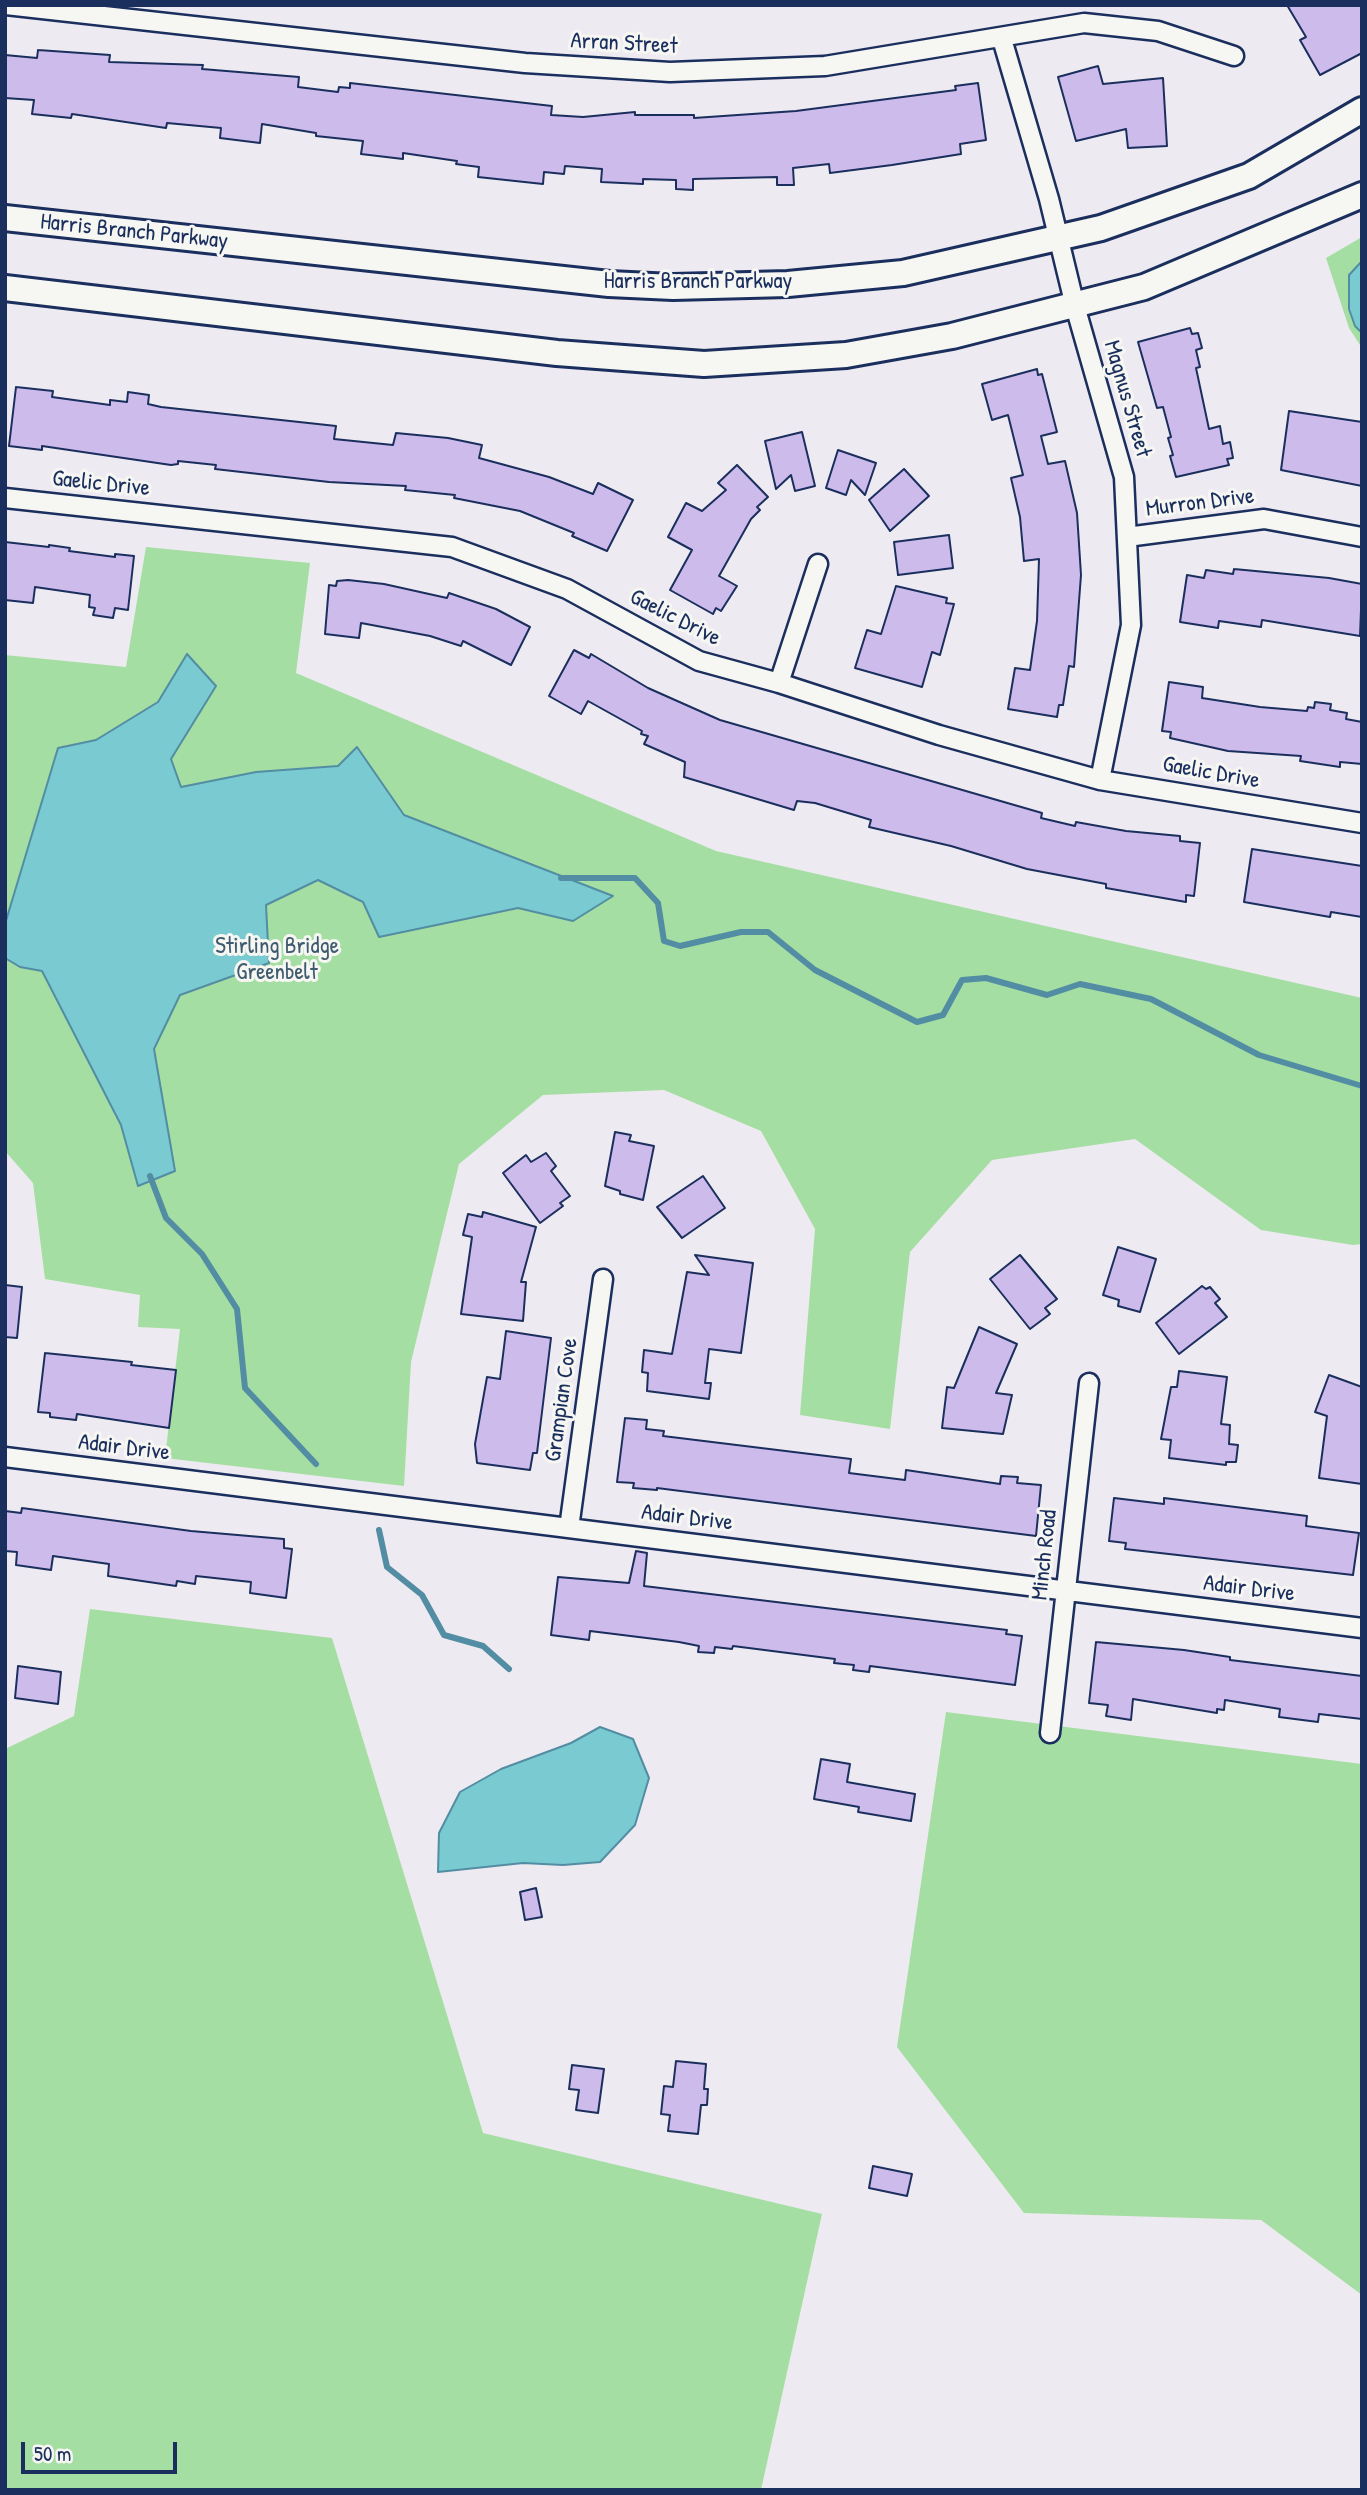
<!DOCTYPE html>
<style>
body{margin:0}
#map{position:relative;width:1367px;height:2495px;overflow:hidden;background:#eeeaf1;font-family:"Patrick Hand",sans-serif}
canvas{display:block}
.frame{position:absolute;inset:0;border:7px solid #1b2f5e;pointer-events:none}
.scale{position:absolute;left:21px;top:2442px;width:156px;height:32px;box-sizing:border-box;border:4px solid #1b2f5e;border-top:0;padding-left:9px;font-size:21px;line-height:24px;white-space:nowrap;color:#1b2f5e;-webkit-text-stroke:5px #f6f6f2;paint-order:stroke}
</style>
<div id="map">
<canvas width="1367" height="2495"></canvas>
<div class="frame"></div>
<div class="scale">50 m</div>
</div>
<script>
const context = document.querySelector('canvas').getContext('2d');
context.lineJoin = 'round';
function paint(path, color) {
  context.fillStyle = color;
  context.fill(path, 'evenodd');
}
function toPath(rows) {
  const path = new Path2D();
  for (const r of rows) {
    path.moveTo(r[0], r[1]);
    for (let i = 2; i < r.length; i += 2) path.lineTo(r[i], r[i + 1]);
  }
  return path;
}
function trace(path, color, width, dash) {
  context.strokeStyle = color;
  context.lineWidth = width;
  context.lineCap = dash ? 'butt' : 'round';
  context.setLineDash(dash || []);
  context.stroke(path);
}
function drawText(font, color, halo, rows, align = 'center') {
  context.font = font + ' "Patrick Hand",sans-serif';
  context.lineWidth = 6;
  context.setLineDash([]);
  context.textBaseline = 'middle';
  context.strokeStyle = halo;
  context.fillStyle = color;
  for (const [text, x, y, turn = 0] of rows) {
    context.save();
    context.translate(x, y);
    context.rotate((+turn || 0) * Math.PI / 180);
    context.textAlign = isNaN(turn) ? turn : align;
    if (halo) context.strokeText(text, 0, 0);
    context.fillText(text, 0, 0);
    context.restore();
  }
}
const green = toPath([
 [1362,237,1362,348,1349,328,1326,258],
 [146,547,310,563,296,673,716,851,1362,998,1362,1244,1353,1245,1261,1230,1135,1139,992,1160,910,1252,890,1429,800,1415,815,1229,761,1131,664,1090,543,1095,459,1164,411,1362,404,1486,165,1458,180,1329,138,1327,140,1295,45,1279,33,1183,5,1151,5,655,126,667],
 [90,1609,332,1638,483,2133,822,2214,761,2490,5,2490,5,1749,74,1716],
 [946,1712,1362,1764,1362,2295,1261,2220,1024,2213,897,2047]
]);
const water = toPath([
 [1362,261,1362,333,1355,326,1349,309,1349,275,1362,261],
 [187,654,216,686,171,759,181,787,256,772,338,766,357,747,404,815,613,896,573,921,518,908,379,937,363,902,318,880,266,905,269,963,180,995,154,1049,175,1171,138,1186,121,1125,42,971,20,967,5,958,5,924,58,748,96,740,158,702,187,654],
 [600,1727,633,1739,649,1778,635,1825,600,1862,563,1865,523,1863,438,1872,439,1833,460,1792,501,1769,571,1743,600,1727]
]);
const stream = toPath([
 [561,878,635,878,658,903,664,941,680,946,741,932,768,932,815,970,917,1022,943,1015,962,980,986,978,1047,995,1080,984,1151,999,1259,1055,1362,1086],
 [150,1176,166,1218,202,1254,237,1309,245,1388,316,1464],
 [379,1530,387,1567,422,1595,444,1635,483,1646,509,1669]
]);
const building = toPath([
 [1287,5,1362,5,1362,53,1320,75,1300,40,1306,37,1287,5],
 [38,50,110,55,109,62,203,65,202,69,299,77,298,87,338,92,339,87,350,88,350,83,552,106,551,115,583,117,635,112,635,115,694,115,694,118,796,111,956,90,955,86,978,83,986,140,960,144,961,154,892,165,830,173,829,164,793,168,794,185,777,185,777,177,693,179,693,190,676,189,676,180,643,179,643,184,601,182,602,169,565,166,564,174,544,172,543,184,478,177,479,167,456,164,457,161,403,153,403,159,361,154,363,141,316,136,316,133,262,124,260,143,220,138,221,128,167,123,166,128,72,114,71,118,32,114,34,100,5,98,5,55,37,58,38,50],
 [1098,66,1103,84,1163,78,1167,146,1128,148,1126,129,1076,141,1058,77,1098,66],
 [1190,328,1192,334,1198,333,1202,348,1196,350,1200,367,1196,368,1209,429,1220,426,1223,444,1230,442,1233,458,1227,459,1229,465,1176,477,1170,456,1173,455,1168,438,1171,437,1163,407,1157,408,1138,342,1190,328],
 [1037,369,1038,375,1042,374,1057,432,1041,436,1048,464,1065,461,1077,513,1081,575,1074,667,1069,666,1063,705,1059,705,1057,717,1008,709,1015,668,1030,670,1037,621,1039,559,1024,561,1020,517,1011,478,1023,475,1008,415,992,420,982,384,1037,369],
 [16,387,53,391,52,397,110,405,110,400,127,402,128,392,149,395,148,404,161,407,336,426,334,439,393,445,396,433,448,438,482,445,479,458,549,477,593,494,598,483,633,500,607,551,572,536,574,533,520,511,454,498,455,495,405,490,406,486,329,482,215,469,216,465,178,461,178,464,171,465,42,446,42,450,9,446,16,387],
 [1289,411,1362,422,1362,486,1281,470,1289,411],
 [802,432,815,486,795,491,791,475,776,489,765,441,802,432],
 [838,450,876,463,865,495,851,480,846,495,826,488,838,450],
 [737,465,768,497,757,507,760,510,751,519,719,576,737,586,721,611,716,608,713,614,670,590,692,550,668,537,686,503,702,511,726,490,718,483,737,465],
 [904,469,929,496,890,531,869,500,904,469],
 [949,535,953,568,898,575,894,542,949,535],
 [5,542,49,547,49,545,70,548,69,551,115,557,115,554,134,556,128,610,115,608,113,618,93,615,95,608,89,607,90,595,35,587,33,603,5,600,5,542],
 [1234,569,1329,578,1362,584,1360,636,1262,620,1261,627,1219,621,1218,628,1180,622,1187,575,1204,578,1206,570,1233,574,1234,569],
 [348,580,384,584,447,598,449,593,496,609,530,627,511,665,463,641,461,646,430,636,361,623,359,638,325,634,329,585,336,586,337,581,348,580],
 [896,586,947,598,946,603,954,604,940,655,932,652,922,687,855,668,867,630,881,634,896,586],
 [574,650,589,658,591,654,648,688,720,720,1042,813,1041,818,1075,826,1076,822,1126,831,1180,836,1180,841,1200,843,1194,896,1186,895,1186,902,1106,888,1106,884,1027,869,951,846,869,827,871,820,815,803,797,801,794,810,684,777,685,762,644,744,648,736,641,734,642,731,588,701,581,714,549,696,574,650],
 [1169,682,1203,687,1202,698,1260,707,1307,711,1308,707,1314,708,1315,702,1331,704,1330,710,1347,713,1346,719,1362,722,1362,764,1340,762,1340,767,1300,761,1301,756,1228,751,1170,738,1171,732,1162,731,1169,682],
 [1252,849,1362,866,1362,917,1331,912,1330,917,1244,902,1252,849],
 [615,1132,631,1135,629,1141,654,1146,643,1200,620,1194,620,1191,605,1186,615,1132],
 [546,1153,556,1166,551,1171,570,1196,560,1203,563,1206,540,1223,503,1173,526,1155,531,1162,546,1153],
 [703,1176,725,1208,682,1238,657,1207,703,1176],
 [483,1212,536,1227,521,1282,526,1282,523,1321,461,1314,472,1237,463,1235,468,1214,482,1217,483,1212],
 [1118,1247,1156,1259,1140,1312,1118,1306,1119,1300,1103,1295,1118,1247],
 [695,1255,753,1263,741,1353,709,1349,705,1383,711,1383,709,1399,647,1391,648,1373,642,1372,644,1350,672,1354,687,1272,709,1275,695,1255],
 [1020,1255,1057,1299,1045,1308,1050,1314,1030,1329,990,1279,1020,1255],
 [5,1285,22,1287,17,1338,5,1337,5,1285],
 [1202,1286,1206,1289,1210,1287,1220,1299,1215,1303,1227,1317,1179,1354,1156,1323,1202,1286],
 [979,1327,1017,1344,996,1393,1012,1395,1003,1434,942,1428,947,1387,954,1388,979,1327],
 [506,1331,551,1338,537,1453,533,1453,530,1470,477,1463,475,1444,487,1377,500,1379,506,1331],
 [45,1353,132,1362,131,1365,176,1370,169,1428,77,1414,76,1420,50,1417,50,1413,38,1412,45,1353],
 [1179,1371,1227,1377,1221,1424,1230,1425,1229,1444,1238,1445,1236,1462,1226,1462,1226,1465,1169,1458,1171,1440,1161,1439,1171,1387,1177,1387,1179,1371],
 [1329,1375,1362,1387,1362,1484,1319,1478,1327,1416,1315,1412,1329,1375],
 [625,1418,647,1420,646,1429,664,1431,663,1436,851,1459,849,1473,905,1480,906,1470,1000,1484,1001,1476,1018,1477,1017,1483,1041,1485,1036,1536,657,1488,657,1490,633,1488,634,1483,617,1482,625,1418],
 [1114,1498,1164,1504,1164,1498,1307,1516,1306,1526,1359,1533,1353,1575,1125,1549,1126,1543,1109,1541,1114,1498],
 [22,1508,191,1531,284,1539,284,1548,292,1549,286,1598,250,1593,251,1582,196,1576,195,1584,177,1581,176,1586,108,1576,109,1564,53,1556,51,1570,16,1565,17,1552,5,1551,5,1511,21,1513,22,1508],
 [636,1551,647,1553,644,1586,1007,1630,1006,1634,1022,1636,1015,1685,870,1666,869,1672,853,1670,854,1665,834,1663,835,1659,733,1646,732,1649,715,1647,714,1653,698,1652,699,1646,679,1642,590,1631,589,1640,551,1635,558,1577,629,1583,636,1551],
 [1096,1642,1184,1650,1230,1657,1230,1660,1362,1676,1362,1719,1319,1714,1318,1722,1279,1717,1280,1709,1225,1700,1224,1710,1217,1709,1217,1713,1133,1699,1131,1720,1106,1716,1108,1705,1089,1703,1096,1642],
 [18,1666,61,1672,58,1704,15,1698,18,1666],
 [821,1759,850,1764,847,1782,915,1794,911,1821,858,1812,859,1807,814,1799,821,1759],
 [536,1888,542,1917,525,1920,520,1892,536,1888],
 [676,2061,706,2064,704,2089,708,2089,707,2105,701,2105,698,2134,668,2131,670,2115,661,2114,664,2086,673,2087,676,2061],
 [572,2065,604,2069,598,2113,576,2110,579,2090,569,2089,572,2065],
 [873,2166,912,2174,907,2196,869,2188,873,2166]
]);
const street = toPath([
 [6,5,525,63,670,72,825,66,1084,23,1158,31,1234,56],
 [1002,39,1049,199,1075,306,1124,477,1131,625,1100,780],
 [5,498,452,547,567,589,699,661,779,683,939,735,1100,780,1362,823],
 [1127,537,1264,519,1362,537],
 [779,683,818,564],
 [5,1457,1362,1628],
 [569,1528,603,1279],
 [1050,1733,1089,1383]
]);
const secondary = toPath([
 [5,218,609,284,673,287,788,284,903,273,1101,228,1249,176,1362,110],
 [5,288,557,353,704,364,846,355,952,336,1144,287,1362,195]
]);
const streetNames = [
 ["Arran Street",624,44,3],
 ["Harris Branch Parkway",134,232,6],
 ["Harris Branch Parkway",698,282],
 ["Magnus Street",1127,399,74],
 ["Gaelic Drive",101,484,6],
 ["Murron Drive",1200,503,-7],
 ["Gaelic Drive",675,618,27],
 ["Gaelic Drive",1211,773,10],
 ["Grampian Cove",562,1400,-82],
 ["Adair Drive",124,1448,7],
 ["Adair Drive",687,1518,7],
 ["Minch Road",1045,1555,-84],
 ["Adair Drive",1249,1589,7]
];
const parkNames = [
 ["Stirling Bridge",277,947],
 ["Greenbelt",277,973]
];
paint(green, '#a5dea3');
paint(water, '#79cbd1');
trace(water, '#538da3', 2);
trace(stream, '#538da3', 6);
paint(building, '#cdbbeb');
trace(building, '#1b2f5e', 2);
trace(street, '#1b2f5e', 23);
trace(secondary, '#1b2f5e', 30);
trace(street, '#f6f6f2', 18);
trace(secondary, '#f6f6f2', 24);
drawText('23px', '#1b2f5e', '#f6f6f2', streetNames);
drawText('23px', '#3e5b6f', '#f6f6f2', parkNames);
</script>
